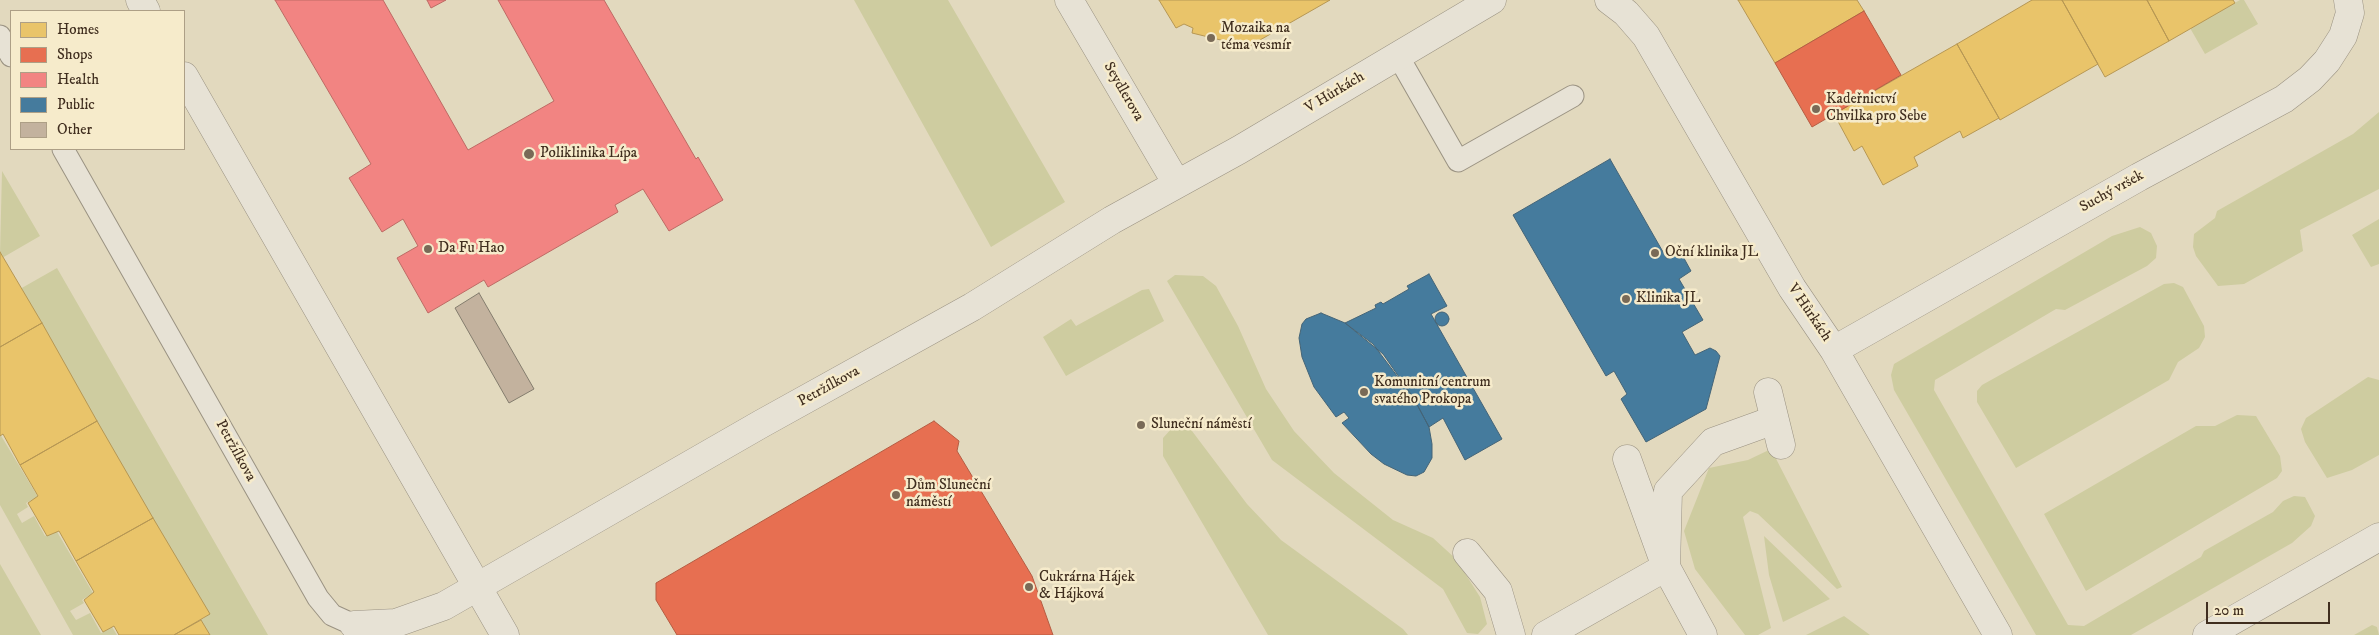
<!DOCTYPE html>
<meta charset="utf-8">
<style>
body{margin:0}
#map{position:relative;width:2379px;height:635px;overflow:hidden;background:#e2d9be;font-family:"IM FELL DW Pica",serif}
canvas{display:block}
.legend{position:absolute;left:10px;top:10px;width:175px;height:140px;box-sizing:border-box;background:#f6ebcb;border:1px solid #ad9f86;margin:0;padding:6px 9px;list-style:none;font-size:15px;color:#402e1f}
.legend li{display:flex;align-items:center;gap:10px;height:25px}
.legend b{width:25px;border:1px solid #ad9f86}
.scale{position:absolute;left:2206px;top:602px;width:124px;height:22px;box-sizing:border-box;border:2px solid #402e1f;border-top:0;padding-left:6px;font-size:15px;line-height:18px;white-space:nowrap;color:#402e1f;-webkit-text-stroke:4px #f6ebcb;paint-order:stroke}
</style>
<div id="map">
<canvas width="2379" height="635"></canvas>
<ul class="legend">
<li><b style="height:14px;background:#e9c46a"></b>Homes</li>
<li><b style="height:14px;background:#e76f51"></b>Shops</li>
<li><b style="height:14px;background:#f28482"></b>Health</li>
<li><b style="height:14px;background:#457b9d"></b>Public</li>
<li><b style="height:14px;background:#c3b29e"></b>Other</li>
</ul>
<div class="scale">20 m</div>
</div>
<script>
const context = document.querySelector('canvas').getContext('2d');
context.lineJoin = 'round';
function paint(path, color) {
  context.fillStyle = color;
  context.fill(path, 'evenodd');
}
function toPath(rows) {
  const path = new Path2D();
  for (const r of rows) {
    if (r.length === 3) {
      path.moveTo(r[0] + r[2], r[1]);
      path.arc(r[0], r[1], r[2], 0, 2 * Math.PI);
      continue;
    }
    path.moveTo(r[0], r[1]);
    for (let i = 2; i < r.length; i += 2) path.lineTo(r[i], r[i + 1]);
  }
  return path;
}
function trace(path, color, width, dash) {
  context.strokeStyle = color;
  context.lineWidth = width;
  context.lineCap = dash ? 'butt' : 'round';
  context.setLineDash(dash || []);
  context.stroke(path);
}
function drawText(font, color, halo, rows, align = 'center') {
  context.font = font + ' "IM FELL DW Pica",serif';
  context.lineWidth = 5;
  context.setLineDash([]);
  context.textBaseline = 'middle';
  context.strokeStyle = halo;
  context.fillStyle = color;
  for (const [text, x, y, turn = 0] of rows) {
    context.save();
    context.translate(x, y);
    context.rotate((+turn || 0) * Math.PI / 180);
    context.textAlign = isNaN(turn) ? turn : align;
    if (halo) context.strokeText(text, 0, 0);
    context.fillText(text, 0, 0);
    context.restore();
  }
}
const green = toPath([
 [854,0,948,0,1065,202,991,247],
 [2240,0,2244,0,2258,24,2205,54,2190,28],
 [2379,112,2379,189,2300,230,2303,251,2244,284,2218,286,2196,256,2193,247,2194,234,2215,218,2217,211,2353,134],
 [2,171,40,236,2,258,0,255],
 [2379,219,2379,264,2371,267,2352,235],
 [2140,227,2151,233,2157,246,2156,258,2147,266,2065,310,2056,309,1935,380,1934,390,2068,625,2084,626,2201,557,2204,551,2273,512,2283,501,2294,496,2305,497,2315,516,2311,526,2292,543,2131,635,2036,635,1894,390,1891,375,1894,364,2112,236],
 [57,268,268,635,209,635,201,620,207,616,20,289],
 [1175,275,1203,276,1216,286,1238,326,1266,389,1294,431,1334,473,1393,520,1433,538,1456,559,1480,597,1487,624,1478,634,1467,633,1443,589,1272,460,1167,281],
 [2174,283,2183,287,2204,326,2205,337,2199,348,2178,362,2169,380,2016,468,1977,402,1977,391,1982,385,2164,284],
 [1149,289,1164,321,1066,376,1043,337,1071,319,1076,326,1142,290],
 [2368,377,2379,380,2379,455,2352,470,2327,478,2305,442,2301,429,2306,418],
 [2237,415,2256,416,2280,456,2282,471,2277,478,2086,591,2044,514,2196,426,2215,426],
 [1189,427,1247,504,1281,540,1403,629,1408,635,1268,635,1163,456,1163,438,1172,428],
 [0,434,38,497,26,503,28,507,17,514,22,523,34,516,45,536,56,530,93,593,82,600,84,603,70,611,76,620,90,613,101,633,112,627,117,635,73,635,0,505],
 [1771,449,1842,587,1837,589,1758,514,1750,511,1743,517,1771,628,1758,635,1745,635,1695,569,1684,531,1709,468,1748,460],
 [1764,536,1830,599,1783,622,1769,575],
 [0,564,41,635,0,635],
 [1844,616,1870,635,1806,635],
 [2372,625,2377,627,2379,635,2354,635]
]);
const homes = toPath([
 [1159,0,1330,0,1246,48,1242,41,1230,39,1229,42,1192,33,1193,28,1184,24,1176,28,1159,0],
 [1738,0,1857,0,1864,11,1775,63,1738,0],
 [2032,0,2062,0,2098,64,2000,120,1957,44,2032,0],
 [2062,0,2147,0,2169,41,2105,77,2062,0],
 [2147,0,2233,0,2235,3,2169,41,2147,0],
 [1957,44,1999,118,1963,138,1960,131,1914,157,1918,166,1883,185,1862,146,1854,151,1834,114,1957,44],
 [0,252,42,323,0,347,0,252],
 [42,323,97,421,20,465,3,434,0,436,0,347,42,323],
 [97,421,153,518,76,561,59,531,47,536,28,503,38,496,20,465,97,421],
 [153,518,210,614,174,635,119,635,114,626,103,632,84,600,94,592,76,561,153,518],
 [201,620,210,635,174,635,201,620]
]);
const shops = toPath([
 [1864,11,1901,75,1812,127,1775,63,1864,11],
 [934,421,959,441,957,451,1032,576,1053,635,677,635,656,600,656,583,934,421]
]);
const health = toPath([
 [275,0,383,0,468,150,554,101,498,0,604,0,696,159,698,157,723,200,669,231,643,189,615,205,618,212,488,287,484,280,428,313,397,258,418,246,403,219,382,232,349,178,371,164,275,0],
 [427,0,446,0,431,8,427,0]
]);
const public = toPath([
 [1610,159,1667,259,1680,251,1691,271,1679,279,1703,320,1682,332,1695,355,1710,348,1716,351,1720,356,1706,409,1646,442,1621,399,1627,394,1614,371,1606,376,1513,215,1610,159],
 [1429,274,1447,306,1431,314,1502,439,1465,460,1443,418,1429,427,1413,397,1383,354,1345,323,1376,308,1375,305,1381,302,1383,304,1409,289,1407,286,1429,274],
 [1442,319,7],
 [1321,313,1345,323,1373,344,1413,397,1429,427,1432,444,1432,458,1424,472,1416,476,1407,475,1384,464,1371,454,1342,423,1349,418,1344,412,1336,417,1314,387,1302,357,1299,338,1302,324,1306,319,1321,313]
]);
const building = toPath([
 [479,293,534,389,509,403,455,308,479,293]
]);
const lane = toPath([
 [0,36,11,56],
 [1398,56,1458,161,1573,96],
 [63,149,318,598,332,615,354,625]
]);
const street = toPath([
 [140,0,146,11],
 [1069,0,1177,184],
 [1609,0,1626,13,1646,36,1792,288,1834,350,1998,635],
 [184,76,505,635],
 [1834,350,2139,177,2284,99,2310,79,2327,61,2343,36,2350,13,2348,0],
 [1768,392,1781,445],
 [1467,553,1498,591,1511,635],
 [354,625,396,623,444,606,761,424,972,307,1112,220,1239,150,1492,0],
 [1546,635,1666,567,1627,459],
 [1703,635,1666,567,1668,491,1713,442,1774,420],
 [2207,635,2379,537]
]);
const markers = [
 [1211,38,5,"#796a57"],
 [1816,109,5,"#796a57"],
 [529,154,6,"#796a57"],
 [428,249,5,"#796a57"],
 [1655,253,5,"#796a57"],
 [1626,299,5,"#796a57"],
 [1364,392,5,"#796a57"],
 [1141,425,5,"#796a57"],
 [896,495,5,"#796a57"],
 [1029,587,5,"#796a57"]
];
const poiNames = [
 ["Mozaika na",1221,29],
 ["téma vesmír",1221,46],
 ["Kadeřnictví",1826,100],
 ["Chvilka pro Sebe",1826,117],
 ["Poliklinika Lípa",540,154],
 ["Da Fu Hao",438,249],
 ["Oční klinika JL",1665,253],
 ["Klinika JL",1636,299],
 ["Komunitní centrum",1374,383],
 ["svatého Prokopa",1374,400],
 ["Sluneční náměstí",1151,425],
 ["Dům Sluneční",906,486],
 ["náměstí",906,503],
 ["Cukrárna Hájek",1039,578],
 ["& Hájková",1039,595]
];
const streetNames = [
 ["Seydlerova",1123,92,60],
 ["V Hůrkách",1335,93,-31],
 ["Suchý vršek",2112,192,-29],
 ["V Hůrkách",1809,313,56],
 ["Petržílkova",829,387,-29],
 ["Petržílkova",235,451,61]
];
paint(green, '#cecca0');
paint(homes, '#e9c46a');
trace(homes, '#b69754', 1);
paint(shops, '#e76f51');
trace(shops, '#b55c42', 1);
paint(health, '#f28482');
trace(health, '#bd6a64', 1);
paint(public, '#457b9d');
trace(public, '#446477', 1);
paint(building, '#c3b29e');
trace(building, '#837c6d', 1);
trace(lane, '#9a9282', 23);
trace(street, '#9a9282', 29);
trace(lane, '#e7e2d5', 21);
trace(street, '#e7e2d5', 28);
for (const [x, y, r, color] of markers) {
  const dot = new Path2D();
  dot.arc(x, y, r, 0, 2 * Math.PI);
  context.fillStyle = color;
  context.fill(dot);
  trace(dot, '#f6ebcb', 2);
}
drawText('15px', '#402e1f', '#f6ebcb', poiNames, 'left');
drawText('15px', '#402e1f', '#f6ebcb', streetNames);
</script>
